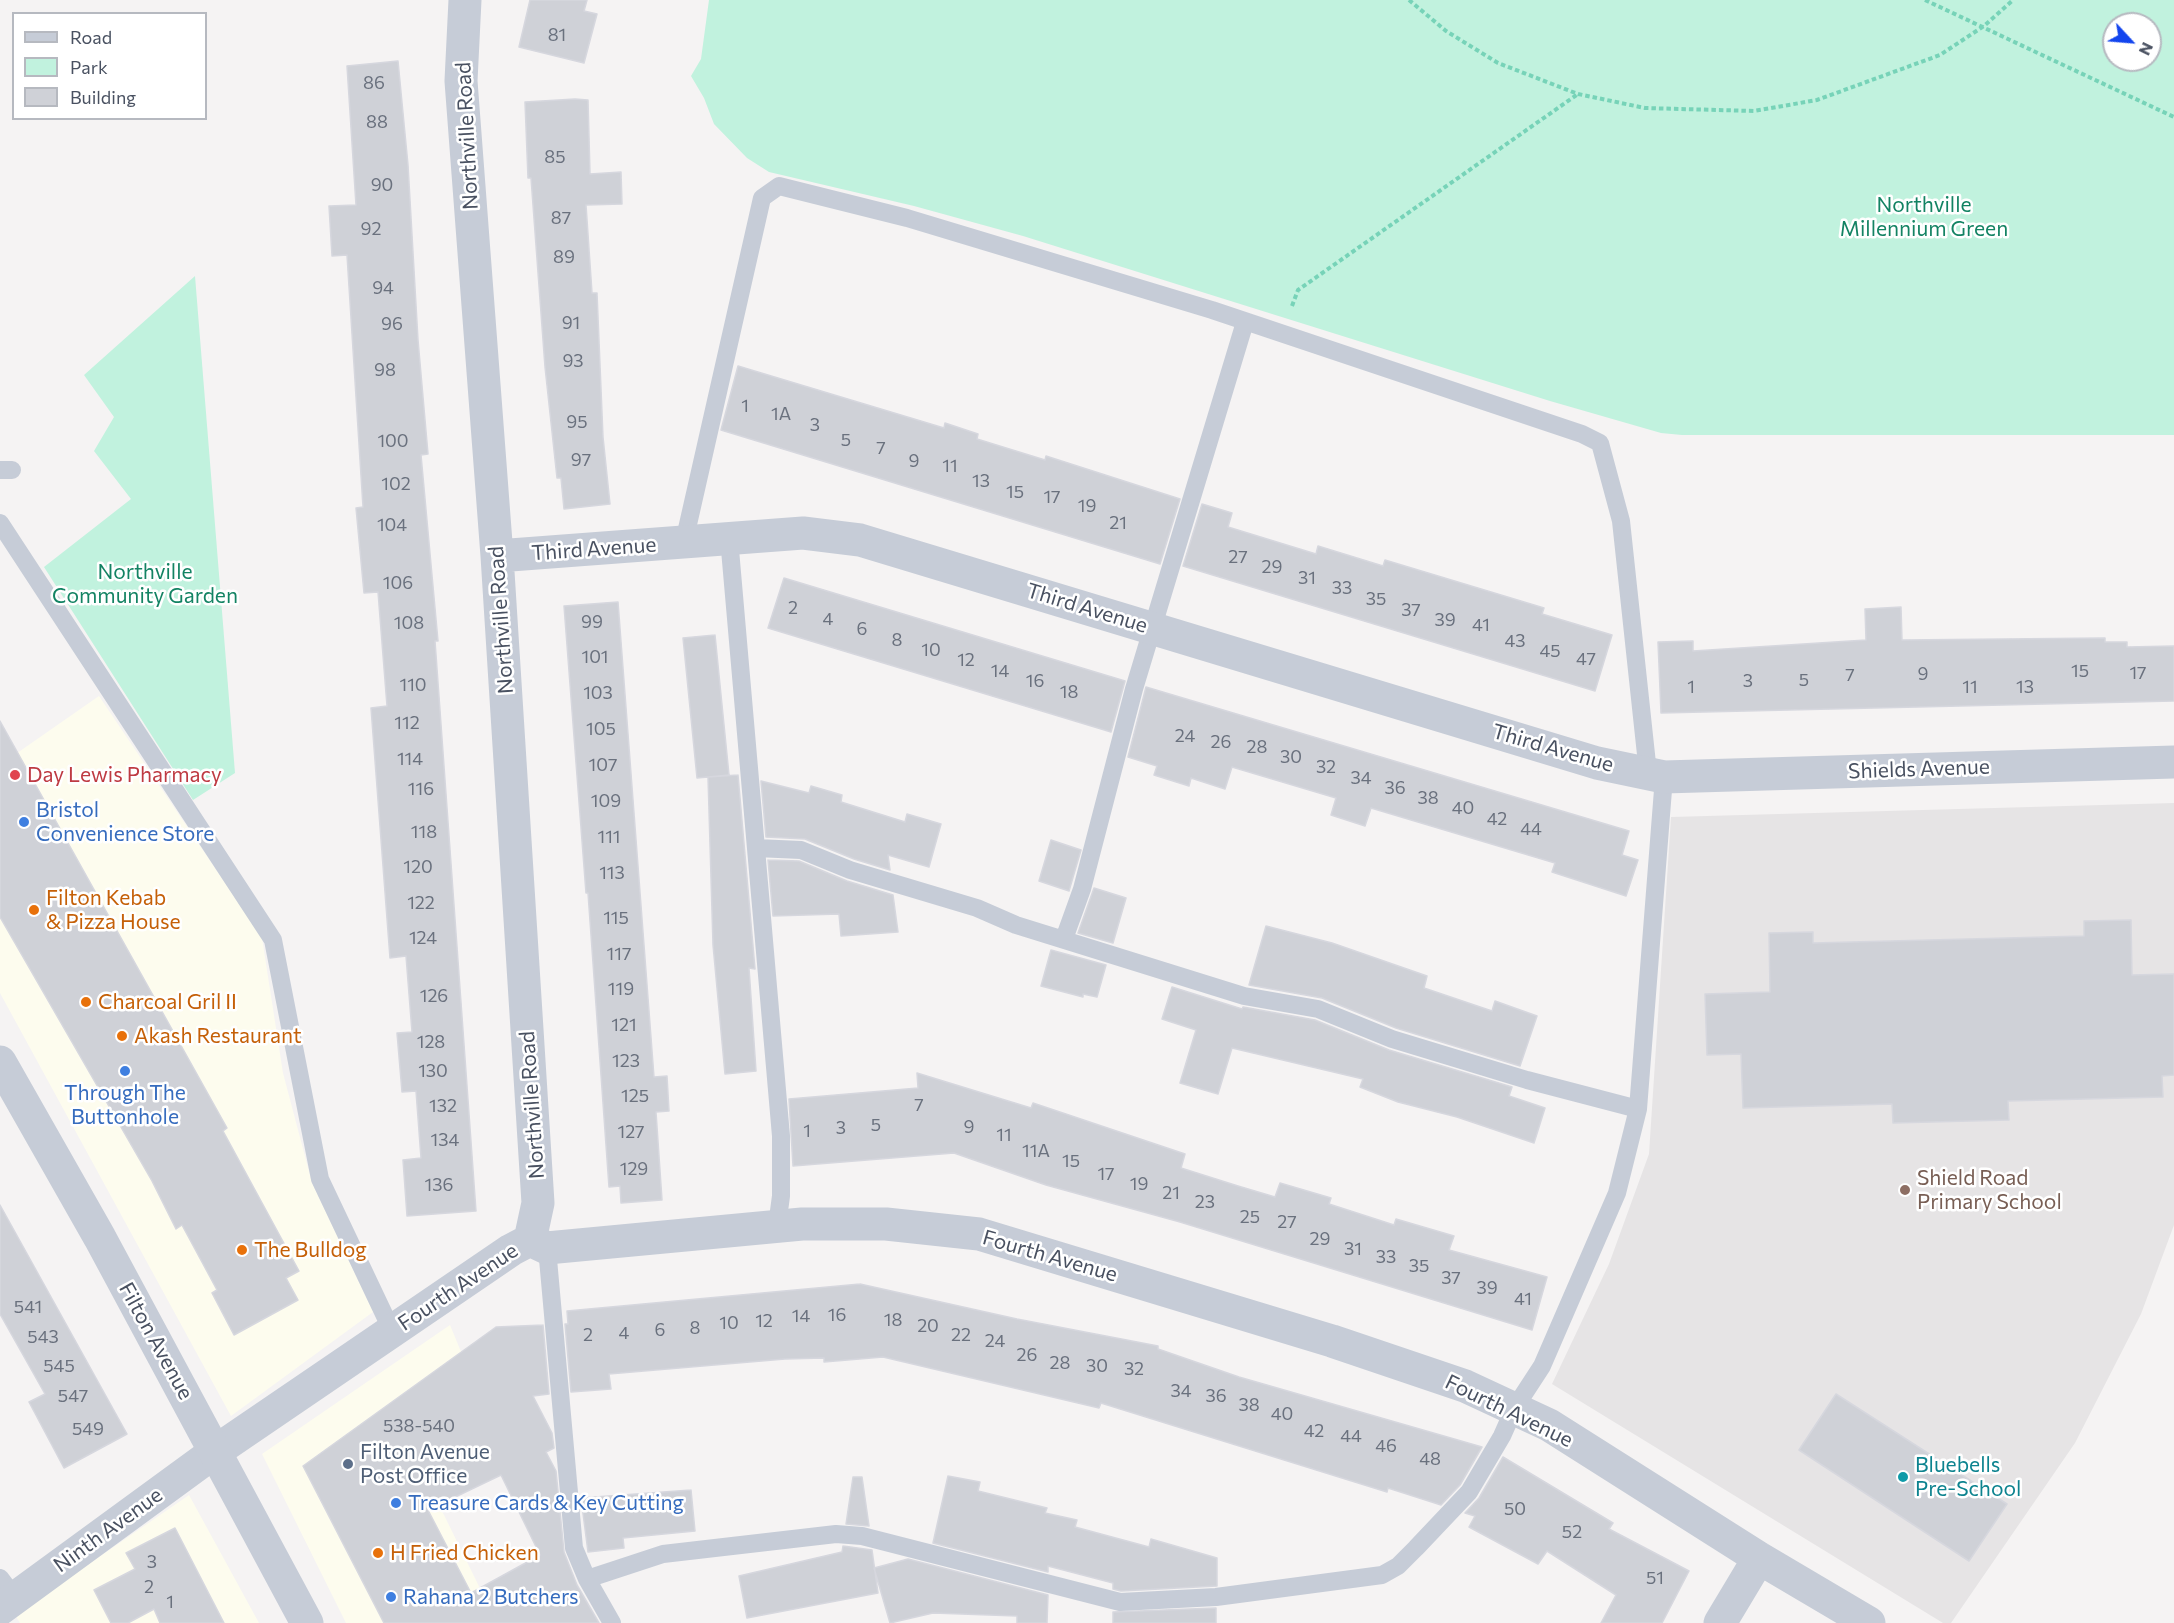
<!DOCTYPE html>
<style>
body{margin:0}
#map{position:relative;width:2174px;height:1623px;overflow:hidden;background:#f5f3f3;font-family:Commissioner,sans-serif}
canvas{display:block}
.legend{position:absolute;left:12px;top:12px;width:195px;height:108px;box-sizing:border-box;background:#fff;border:2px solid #b6b9c0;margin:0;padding:8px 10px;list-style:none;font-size:18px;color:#495161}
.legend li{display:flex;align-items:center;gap:12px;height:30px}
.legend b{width:30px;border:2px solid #b6b9c0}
.north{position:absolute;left:2102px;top:12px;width:60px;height:60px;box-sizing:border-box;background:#fff;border:2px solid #b6b9c0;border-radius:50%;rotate:116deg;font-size:16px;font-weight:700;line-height:24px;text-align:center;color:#495161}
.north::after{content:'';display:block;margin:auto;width:21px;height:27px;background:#1345ee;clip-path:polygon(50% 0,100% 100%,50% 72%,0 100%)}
</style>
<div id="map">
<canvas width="2174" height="1623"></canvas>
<ul class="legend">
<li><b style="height:8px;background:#c6ccd7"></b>Road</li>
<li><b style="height:16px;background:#c1f2de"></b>Park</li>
<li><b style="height:16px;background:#cfd1d7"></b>Building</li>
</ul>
<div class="north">N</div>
</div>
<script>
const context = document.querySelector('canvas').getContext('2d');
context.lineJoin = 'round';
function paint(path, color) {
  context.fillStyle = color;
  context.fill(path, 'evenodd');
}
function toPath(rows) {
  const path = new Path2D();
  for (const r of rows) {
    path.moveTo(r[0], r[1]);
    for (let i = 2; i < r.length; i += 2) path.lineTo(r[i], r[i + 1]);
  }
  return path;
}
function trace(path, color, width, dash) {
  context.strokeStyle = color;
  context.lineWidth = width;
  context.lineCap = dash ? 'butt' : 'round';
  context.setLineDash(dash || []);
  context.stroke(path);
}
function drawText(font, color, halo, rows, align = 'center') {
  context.font = font + ' Commissioner,sans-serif';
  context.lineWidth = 5;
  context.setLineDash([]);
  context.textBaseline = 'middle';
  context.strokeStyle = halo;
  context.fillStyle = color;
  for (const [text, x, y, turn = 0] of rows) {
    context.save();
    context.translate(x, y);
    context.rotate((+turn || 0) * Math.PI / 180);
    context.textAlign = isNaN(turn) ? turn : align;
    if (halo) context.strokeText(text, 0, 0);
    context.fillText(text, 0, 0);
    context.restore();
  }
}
const commercial = toPath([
 [99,696,262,938,283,1073,312,1183,373,1312,231,1416,0,993,0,765],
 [450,1325,464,1359,419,1473,444,1515,497,1623,346,1623,262,1454],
 [189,1495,259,1623,20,1623,15,1615]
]);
const education = toPath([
 [2174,803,2174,1225,2141,1314,2075,1443,1951,1623,1943,1623,1552,1384,1609,1264,1649,1154,1671,817]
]);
const green = toPath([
 [709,0,2174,0,2174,435,1682,435,1661,433,1550,401,1023,236,914,206,769,172,747,158,714,124,704,98,691,76,701,59],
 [2114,24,2150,24,2150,60,2114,60],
 [195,276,235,773,193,800,44,567,131,499,94,451,114,417,84,375]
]);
const building = toPath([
 [530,0,587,0,584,11,597,14,584,63,519,47,530,0],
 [398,61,408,165,418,340,428,454,421,455,438,641,435,641,476,1211,407,1216,403,1160,421,1158,416,1091,402,1092,397,1033,412,1032,406,956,390,958,371,708,387,706,378,592,364,593,356,508,363,507,347,255,332,256,329,206,356,205,347,66,398,61],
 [575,99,588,100,590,174,621,172,622,204,586,205,592,293,597,293,603,437,610,504,564,509,561,478,557,478,545,367,531,178,528,178,525,102,575,99],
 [738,366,944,428,945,423,978,434,977,439,1045,460,1046,456,1180,499,1160,564,721,430,738,366],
 [1202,504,1232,513,1228,527,1316,554,1318,546,1383,566,1385,560,1544,608,1542,614,1612,635,1595,691,1183,566,1202,504],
 [784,578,1125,681,1111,732,768,628,784,578],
 [618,602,654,1077,667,1076,669,1111,656,1112,662,1200,621,1203,620,1186,609,1187,588,893,586,893,564,606,618,602],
 [1901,607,1902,640,2105,638,2105,642,2127,642,2127,647,2174,646,2174,701,1661,713,1658,642,1693,641,1693,651,1866,640,1865,609,1901,607],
 [715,635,729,775,697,778,683,638,715,635],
 [1146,687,1629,831,1622,855,1638,860,1626,896,1552,872,1555,863,1371,808,1365,826,1331,815,1336,798,1232,767,1225,789,1191,778,1189,786,1154,775,1157,766,1128,757,1146,687],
 [0,721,227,1128,223,1131,299,1271,286,1278,298,1300,234,1335,212,1293,217,1290,182,1225,176,1229,152,1181,0,917,0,721],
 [738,775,755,969,749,968,756,1071,725,1074,713,945,708,777,738,775],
 [761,781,809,793,811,786,842,795,841,802,905,822,907,814,941,824,929,867,888,855,890,870,854,859,805,839,766,837,761,781],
 [1051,840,1081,850,1069,891,1039,881,1051,840],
 [768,860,799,861,847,881,893,895,898,932,841,936,839,914,773,916,768,860],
 [1094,888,1126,898,1113,943,1078,933,1094,888],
 [2131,920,2132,975,2174,974,2174,1075,2162,1076,2163,1097,2008,1101,2009,1120,1893,1123,1892,1104,1743,1108,1741,1054,1707,1055,1705,994,1770,992,1769,933,1813,932,1813,943,2084,936,2084,921,2131,920],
 [1266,926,1332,943,1427,976,1424,988,1492,1011,1495,1001,1537,1016,1520,1066,1396,1028,1322,998,1249,985,1266,926],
 [1051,950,1106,965,1097,997,1083,994,1083,997,1041,986,1051,950],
 [1172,987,1242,1009,1243,1007,1315,1020,1389,1050,1512,1087,1509,1096,1545,1108,1534,1143,1457,1117,1398,1102,1360,1087,1363,1079,1232,1048,1218,1094,1180,1083,1196,1030,1162,1019,1172,987],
 [917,1073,1031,1108,1033,1103,1185,1154,1181,1168,1238,1186,1275,1197,1280,1183,1331,1198,1329,1204,1394,1225,1396,1219,1454,1236,1449,1250,1547,1277,1532,1330,1180,1222,1046,1185,954,1153,793,1166,789,1099,918,1088,917,1073],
 [0,1205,127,1434,64,1468,29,1402,45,1394,0,1314,0,1205],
 [860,1284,1017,1319,1158,1346,1158,1349,1239,1377,1482,1447,1460,1485,1441,1505,1388,1488,1387,1492,1101,1403,1099,1408,883,1357,824,1362,824,1358,785,1359,609,1374,611,1389,571,1392,565,1324,568,1324,567,1311,860,1284],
 [543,1325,549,1394,533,1396,552,1433,554,1448,546,1452,556,1471,564,1552,577,1585,599,1623,384,1623,303,1466,496,1327,543,1325],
 [501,1475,540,1555,471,1593,428,1510,501,1475],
 [1836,1394,2007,1504,1969,1561,1799,1450,1836,1394],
 [1503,1457,1613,1523,1609,1529,1689,1571,1662,1623,1601,1623,1616,1595,1547,1551,1538,1564,1469,1527,1475,1516,1465,1513,1479,1498,1503,1457],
 [948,1476,980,1482,978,1491,1047,1508,1045,1513,1077,1520,1075,1527,1149,1547,1151,1539,1217,1558,1217,1586,1121,1591,1113,1589,1113,1583,1048,1566,1048,1572,933,1543,948,1476],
 [853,1477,862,1477,869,1526,846,1524,853,1477],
 [691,1490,695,1531,623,1538,624,1548,588,1552,581,1498,691,1490],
 [175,1528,224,1623,160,1623,154,1609,128,1623,111,1623,94,1590,135,1569,126,1553,175,1528],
 [843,1546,872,1550,878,1593,747,1618,739,1576,842,1552,843,1546],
 [908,1559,1048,1595,1047,1623,1017,1623,1017,1616,933,1613,890,1623,874,1568,908,1559],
 [1216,1608,1216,1623,1113,1623,1113,1612,1216,1608]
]);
const path = toPath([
 [1409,0,1446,31,1498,63,1578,94,1645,108,1754,111,1817,100,1940,55,1984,26,2013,0],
 [1925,0,2174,117],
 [1292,306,1298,290,1578,94]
]);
const service = toPath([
 [0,470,12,470],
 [0,523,273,940,320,1179,392,1331],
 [729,538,781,1136,781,1196,777,1226],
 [684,542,762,198,779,186,907,218,1212,310,1582,434,1600,443,1621,521,1648,773],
 [756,848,801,850,850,870,977,908,1016,925,1244,996,1318,1009,1392,1039,1527,1080,1638,1109,1664,777],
 [1064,939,1082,889,1134,689,1245,322],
 [547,1248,574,1548,587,1579,612,1623],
 [0,1578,15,1598],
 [587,1579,663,1554,836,1534,862,1536,1120,1602,1216,1597,1382,1575,1398,1566,1416,1548,1469,1492,1502,1436,1514,1409,1542,1366,1617,1193,1638,1109]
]);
const minor = toPath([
 [465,0,461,81,497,556,538,1203,530,1240],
 [497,556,803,533,860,540,1597,763,1664,777,2174,762],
 [0,1609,216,1451,511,1250,530,1240,547,1248,802,1224,886,1224,979,1234,1332,1341,1465,1386,1549,1425,1759,1558,1869,1623],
 [1720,1623,1759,1558]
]);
const tertiary = toPath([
 [0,1062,100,1238,307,1623]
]);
const markers = [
 [15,775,6,"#e0444e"],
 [24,822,6,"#3f7fe0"],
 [34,910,6,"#e8710a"],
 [86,1002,6,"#e8710a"],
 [122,1036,6,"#e8710a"],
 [125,1071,6,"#3f7fe0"],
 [1905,1190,6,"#8d6e63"],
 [242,1250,6,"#e8710a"],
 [348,1464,6,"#5c6f8a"],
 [1903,1477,6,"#0f9aa8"],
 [396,1503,6,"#3f7fe0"],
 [378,1553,6,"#e8710a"],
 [391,1597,6,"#3f7fe0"]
];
const numberNames = [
 ["81",557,35],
 ["86",374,83],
 ["88",377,122],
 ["85",555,157],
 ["90",382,185],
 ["87",561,218],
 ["92",371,229],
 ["89",564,257],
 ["94",383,288],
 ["91",571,323],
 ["96",392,324],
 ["93",573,361],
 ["98",385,370],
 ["1",745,406],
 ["1A",781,414],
 ["95",577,422],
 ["3",815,425],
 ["5",846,440],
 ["100",393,441],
 ["7",881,448],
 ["97",581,460],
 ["9",914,461],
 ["11",950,466],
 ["13",981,481],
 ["102",396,484],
 ["15",1015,492],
 ["17",1052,497],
 ["19",1087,506],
 ["21",1118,523],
 ["104",392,525],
 ["27",1238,557],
 ["29",1272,567],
 ["31",1307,578],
 ["106",398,583],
 ["33",1342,588],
 ["35",1376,599],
 ["2",793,608],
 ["37",1411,610],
 ["4",828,619],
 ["39",1445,620],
 ["99",592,622],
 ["108",409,623],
 ["41",1481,625],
 ["6",862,629],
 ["8",897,640],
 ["43",1515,641],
 ["10",931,650],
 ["45",1550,651],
 ["101",595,657],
 ["47",1586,659],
 ["12",966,660],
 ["14",1000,671],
 ["15",2080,671],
 ["17",2138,673],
 ["9",1923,674],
 ["7",1850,675],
 ["5",1804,680],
 ["16",1035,681],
 ["3",1748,681],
 ["110",413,685],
 ["1",1691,687],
 ["11",1970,687],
 ["13",2025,687],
 ["18",1069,692],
 ["103",598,693],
 ["112",407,723],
 ["105",601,729],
 ["24",1185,736],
 ["26",1221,742],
 ["28",1257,747],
 ["30",1291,757],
 ["114",410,759],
 ["107",603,765],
 ["32",1326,767],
 ["34",1361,778],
 ["36",1395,788],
 ["116",421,789],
 ["38",1428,798],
 ["109",606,801],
 ["40",1463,808],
 ["42",1497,819],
 ["44",1531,829],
 ["118",424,832],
 ["111",609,837],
 ["120",418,867],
 ["113",612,873],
 ["122",421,903],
 ["115",616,918],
 ["124",423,938],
 ["117",619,954],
 ["119",621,989],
 ["126",434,996],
 ["121",624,1025],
 ["128",431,1042],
 ["123",626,1061],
 ["130",433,1071],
 ["125",635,1096],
 ["7",919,1105],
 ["132",443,1106],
 ["5",876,1125],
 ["9",969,1127],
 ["3",841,1128],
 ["1",807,1131],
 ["127",631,1132],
 ["11",1004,1135],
 ["134",445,1140],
 ["11A",1036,1151],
 ["15",1071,1161],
 ["129",634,1169],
 ["17",1106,1174],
 ["19",1139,1184],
 ["136",439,1185],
 ["21",1171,1193],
 ["23",1205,1202],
 ["25",1250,1217],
 ["27",1287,1222],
 ["29",1320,1239],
 ["31",1353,1249],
 ["33",1386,1257],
 ["35",1419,1266],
 ["37",1451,1278],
 ["39",1487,1288],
 ["41",1523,1299],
 ["541",28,1307],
 ["16",837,1315],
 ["14",801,1316],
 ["18",893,1320],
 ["12",764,1321],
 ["10",729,1323],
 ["20",928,1326],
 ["8",695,1328],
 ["6",660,1330],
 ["4",624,1333],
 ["2",588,1335],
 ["22",961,1335],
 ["543",43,1337],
 ["24",995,1341],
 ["26",1027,1355],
 ["28",1060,1363],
 ["545",59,1366],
 ["30",1097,1366],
 ["32",1134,1369],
 ["34",1181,1391],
 ["547",73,1396],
 ["36",1216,1396],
 ["38",1249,1405],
 ["40",1282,1414],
 ["538-540",419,1426],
 ["549",88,1429],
 ["42",1314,1431],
 ["44",1351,1436],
 ["46",1386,1446],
 ["48",1430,1459],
 ["50",1515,1509],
 ["52",1572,1532],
 ["3",152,1562],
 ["51",1655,1578],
 ["2",149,1587],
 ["1",170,1602]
];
const streetNames = [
 ["Northville Road",467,136,-93],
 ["Third Avenue",594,549,-4],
 ["Third Avenue",1087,608,17],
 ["Northville Road",501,620,-94],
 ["Third Avenue",1553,748,16],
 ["Shields Avenue",1919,769,-2],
 ["Northville Road",532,1105,-94],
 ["Fourth Avenue",1050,1256,16],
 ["Fourth Avenue",458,1287,-34],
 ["Filton Avenue",156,1341,61],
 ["Fourth Avenue",1509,1411,26],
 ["Ninth Avenue",108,1530,-36]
];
const parkNames = [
 ["Northville",1924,205],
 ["Millennium Green",1924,229],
 ["Northville",145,572],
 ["Community Garden",145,596]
];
const healthNames = [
 ["Day Lewis Pharmacy",27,775]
];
const shopNames = [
 ["Bristol",36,810],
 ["Convenience Store",36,834],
 ["Through The",125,1093,"center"],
 ["Buttonhole",125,1117,"center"],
 ["Treasure Cards & Key Cutting",408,1503],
 ["Rahana 2 Butchers",403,1597]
];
const foodNames = [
 ["Filton Kebab",46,898],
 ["& Pizza House",46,922],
 ["Charcoal Gril II",98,1002],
 ["Akash Restaurant",134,1036],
 ["The Bulldog",254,1250],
 ["H Fried Chicken",390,1553]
];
const educationNames = [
 ["Shield Road",1917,1178],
 ["Primary School",1917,1202]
];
const serviceNames = [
 ["Filton Avenue",360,1452],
 ["Post Office",360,1476]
];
const cultureNames = [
 ["Bluebells",1915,1465],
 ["Pre-School",1915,1489]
];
paint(commercial, '#fdfcee');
paint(education, '#e6e4e5');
paint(green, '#c1f2de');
paint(building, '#cfd1d7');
trace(building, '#d6d7de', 1.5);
trace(path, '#77d3b8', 4, [4.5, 3]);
trace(service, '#c6ccd7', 18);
trace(minor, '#c6ccd7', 33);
trace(tertiary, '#c6ccd7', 33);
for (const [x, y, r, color] of markers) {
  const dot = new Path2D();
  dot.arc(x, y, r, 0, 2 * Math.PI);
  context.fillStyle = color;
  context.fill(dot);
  trace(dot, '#fff', 2);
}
drawText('18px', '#6a717e', null, numberNames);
drawText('21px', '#495161', '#fff', streetNames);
drawText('21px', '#138363', '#fff', parkNames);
drawText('21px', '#be3a42', '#fff', healthNames, 'left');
drawText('21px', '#366cbe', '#fff', shopNames, 'left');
drawText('21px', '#c56008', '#fff', foodNames, 'left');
drawText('21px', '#785e54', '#fff', educationNames, 'left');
drawText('21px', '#4e5e75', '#fff', serviceNames, 'left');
drawText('21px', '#0d838f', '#fff', cultureNames, 'left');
</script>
